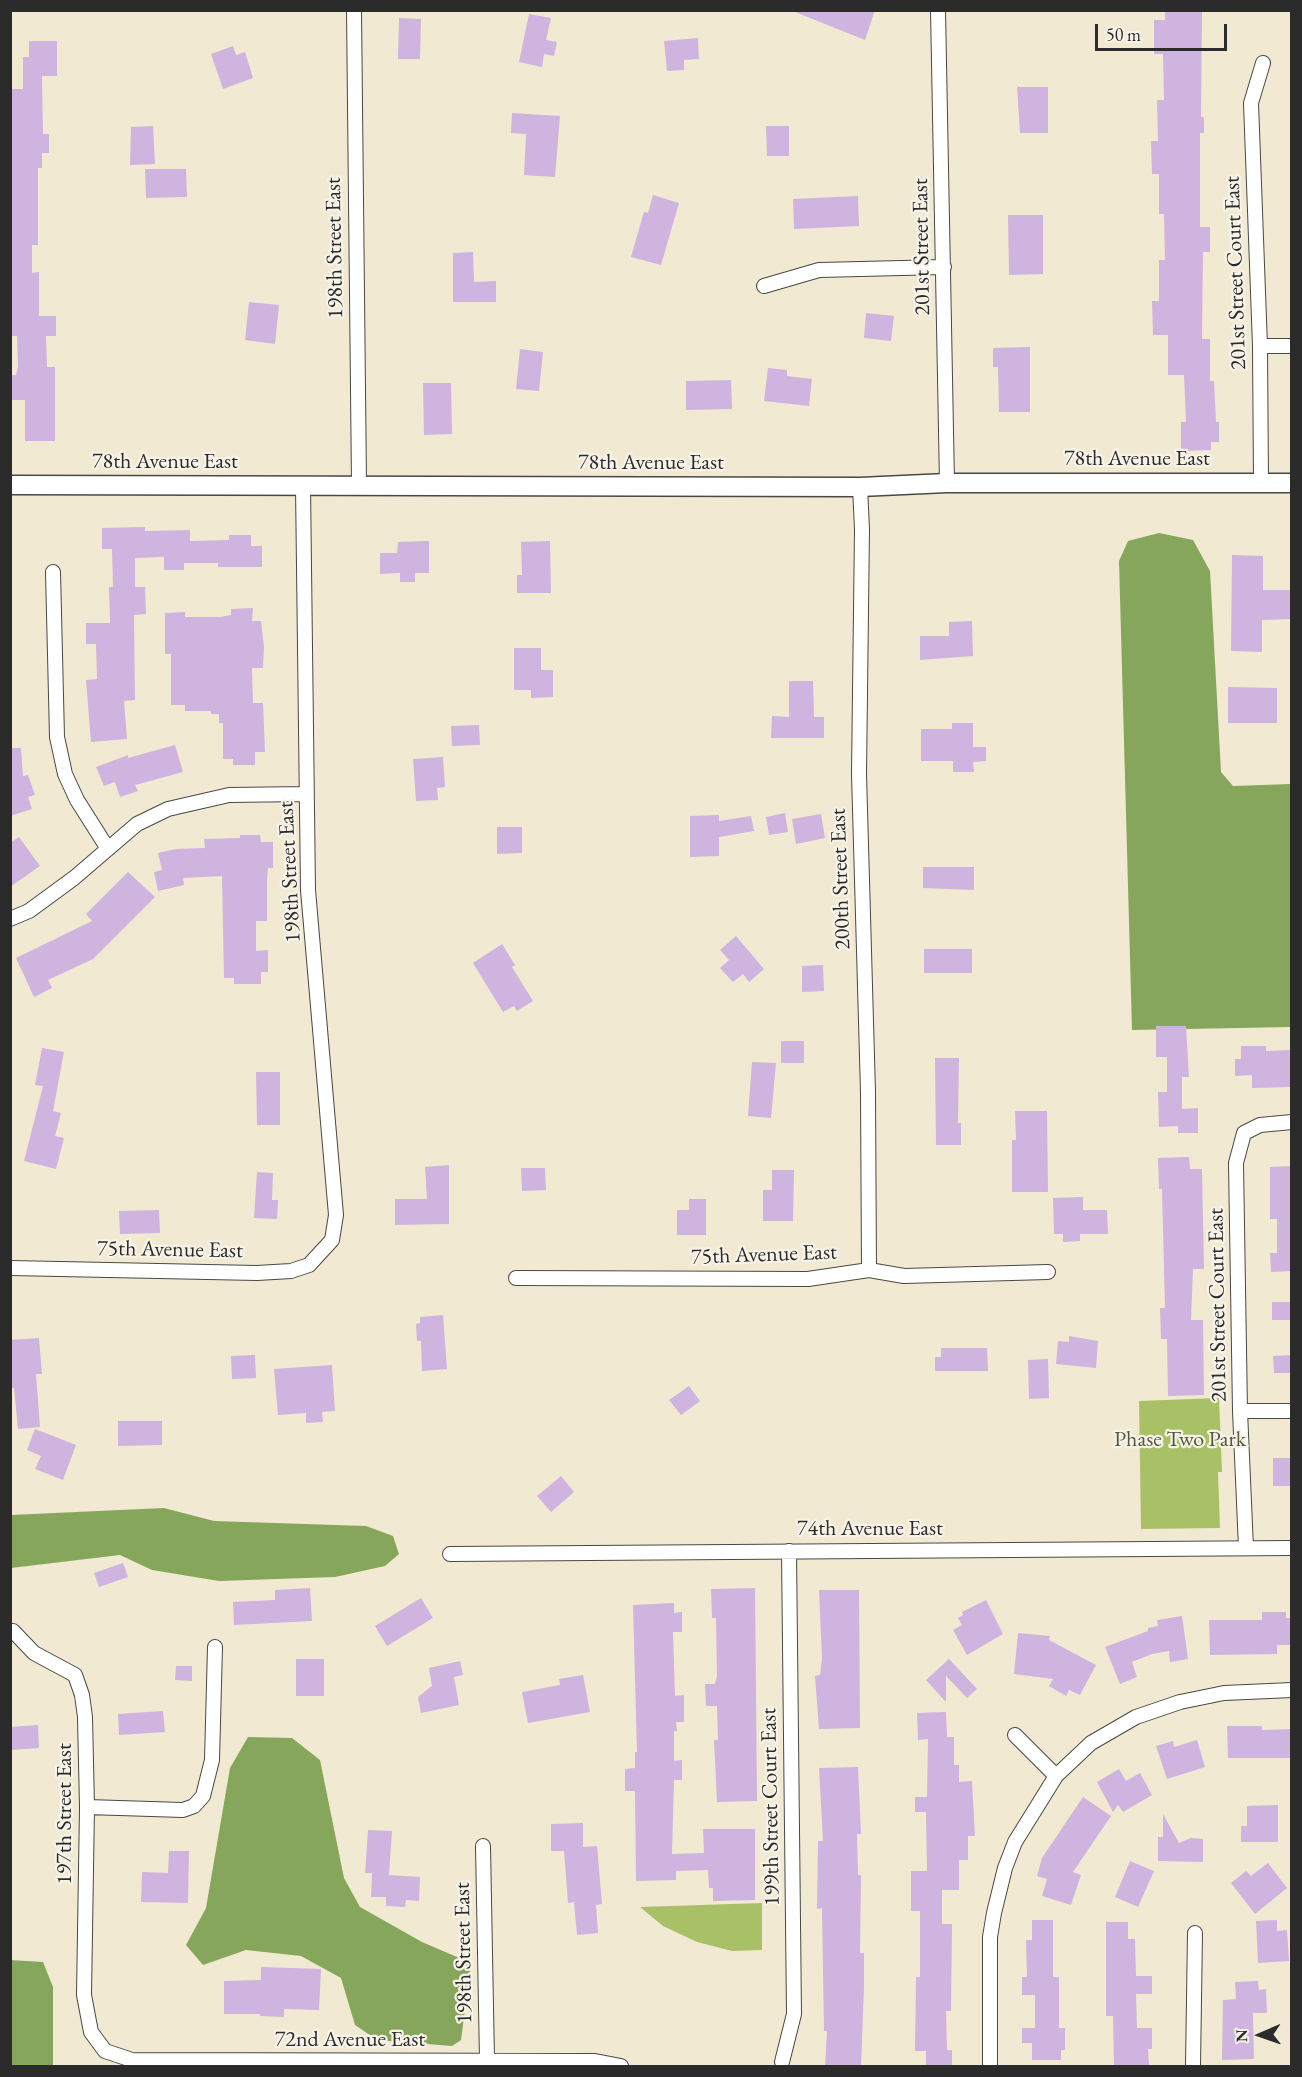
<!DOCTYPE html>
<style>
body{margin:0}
#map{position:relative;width:1302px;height:2077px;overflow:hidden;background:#f2e9d3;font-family:"EB Garamond",serif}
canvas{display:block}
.frame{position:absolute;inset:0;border:12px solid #2b2b2b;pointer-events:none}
.north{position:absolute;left:1230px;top:2005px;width:60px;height:60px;-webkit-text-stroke:4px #f7f3e8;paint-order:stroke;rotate:268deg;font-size:16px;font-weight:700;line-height:24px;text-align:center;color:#2b2b2b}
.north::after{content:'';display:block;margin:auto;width:21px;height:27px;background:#2b2b2b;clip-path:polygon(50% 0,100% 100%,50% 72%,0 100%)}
.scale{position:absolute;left:1095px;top:24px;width:132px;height:27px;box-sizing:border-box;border:3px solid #2b2b2b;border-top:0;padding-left:8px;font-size:18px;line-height:21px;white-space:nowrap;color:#2b2b2b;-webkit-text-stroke:4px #f7f3e8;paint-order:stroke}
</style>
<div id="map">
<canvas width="1302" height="2077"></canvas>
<div class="frame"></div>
<div class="north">N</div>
<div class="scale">50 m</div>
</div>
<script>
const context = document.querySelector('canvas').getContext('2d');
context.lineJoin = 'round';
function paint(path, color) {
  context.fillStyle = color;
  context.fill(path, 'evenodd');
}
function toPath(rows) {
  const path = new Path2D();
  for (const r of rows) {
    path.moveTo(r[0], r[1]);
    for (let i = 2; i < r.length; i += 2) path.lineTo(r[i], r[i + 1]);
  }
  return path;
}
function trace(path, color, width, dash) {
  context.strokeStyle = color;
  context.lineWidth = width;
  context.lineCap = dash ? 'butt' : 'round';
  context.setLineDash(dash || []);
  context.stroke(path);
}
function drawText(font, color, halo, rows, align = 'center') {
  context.font = font + ' "EB Garamond",serif';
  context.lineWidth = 4.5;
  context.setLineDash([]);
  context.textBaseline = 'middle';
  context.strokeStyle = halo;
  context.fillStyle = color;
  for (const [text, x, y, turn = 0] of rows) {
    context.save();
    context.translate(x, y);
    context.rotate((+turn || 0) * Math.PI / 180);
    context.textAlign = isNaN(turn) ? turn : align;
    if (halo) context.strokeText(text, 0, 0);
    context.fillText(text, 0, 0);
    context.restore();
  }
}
const green = toPath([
 [1219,1398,1222,1472,1218,1472,1220,1528,1141,1529,1139,1401],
 [762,1903,762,1950,732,1951,697,1942,663,1926,640,1907]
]);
const forest = toPath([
 [1159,533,1193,540,1210,571,1221,772,1233,786,1291,784,1291,1027,1132,1030,1119,561,1128,541],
 [164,1508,214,1521,366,1526,393,1536,399,1554,385,1566,335,1577,219,1581,152,1570,120,1555,11,1568,11,1515],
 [248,1737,292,1738,320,1760,344,1878,360,1907,422,1942,471,1963,461,2040,452,2046,377,2040,355,2025,341,1978,301,1956,246,1950,203,1965,186,1945,206,1908,230,1768],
 [10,1960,43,1962,53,1987,53,2066,11,2066]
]);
const building = toPath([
 [790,10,875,10,865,40],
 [1165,10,1202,10,1201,117,1204,117,1204,133,1200,133,1200,227,1210,227,1210,252,1203,252,1202,339,1210,339,1210,381,1214,381,1216,422,1219,422,1219,442,1211,442,1211,450,1181,451,1181,422,1186,422,1184,375,1168,375,1168,335,1153,335,1152,301,1159,301,1159,260,1165,260,1164,214,1159,214,1159,174,1152,174,1151,141,1158,141,1157,100,1164,100,1163,54,1154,54,1154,20,1165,20],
 [529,14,551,18,546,40,557,42,554,56,544,54,542,67,519,62],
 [399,18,421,19,420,59,398,59],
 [698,38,699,59,684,60,684,70,667,71,664,41],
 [29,41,57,41,57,76,42,76,43,134,49,134,49,153,42,153,42,168,38,168,38,245,32,245,32,273,39,272,39,316,56,316,56,336,46,336,47,367,55,367,55,441,25,441,25,400,10,400,10,375,16,375,18,367,17,336,10,336,11,89,23,89,23,57,29,57],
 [233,46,236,55,245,52,253,78,223,89,211,54],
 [1017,87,1048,87,1048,133,1020,133],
 [512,113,560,116,555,177,524,175,526,134,511,133],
 [153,126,155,164,130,165,131,127],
 [766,126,789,126,789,156,767,156],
 [145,169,186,169,187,197,146,198],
 [653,195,679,203,661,265,631,257,644,212,648,213],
 [858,196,859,226,794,229,793,199],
 [1008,215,1043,215,1043,274,1009,275],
 [473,252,474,282,496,281,496,302,453,302,453,253],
 [249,302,279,305,275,344,245,340],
 [866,313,894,316,891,341,864,338],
 [1030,347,1030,412,999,412,998,367,993,367,993,348],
 [520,349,543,352,539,391,516,389],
 [768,368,787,370,787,376,812,379,809,406,764,401],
 [731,380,732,409,686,410,686,381],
 [423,383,451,383,452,434,424,435],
 [145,527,145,531,190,530,190,541,229,540,229,535,251,535,251,546,262,546,262,567,218,567,218,563,184,563,184,570,164,570,164,557,135,558,135,587,145,587,146,614,134,615,135,700,124,701,127,739,91,742,86,680,97,679,96,644,86,644,86,623,110,623,109,587,113,587,112,549,102,549,102,528],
 [429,541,429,573,415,573,415,582,400,582,400,573,380,574,380,553,397,553,398,542],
 [550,541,551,593,517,593,517,575,522,575,521,542],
 [1232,555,1263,556,1263,590,1292,590,1292,619,1262,620,1262,652,1231,651],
 [253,608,252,621,261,621,264,647,263,668,252,668,253,703,263,703,265,752,255,752,255,765,233,765,233,759,223,759,223,723,219,723,219,714,211,714,211,711,185,711,185,705,171,705,171,654,165,654,165,613,185,612,185,617,220,617,231,615,231,609],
 [972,621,973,656,920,660,920,636,949,636,949,622],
 [514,648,541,648,541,670,553,670,553,697,531,698,531,690,514,690],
 [789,681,813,681,814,717,824,717,824,738,771,738,772,716,789,717],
 [1228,687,1277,688,1277,723,1228,723],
 [952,723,973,723,973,747,986,747,986,761,973,762,974,772,953,772,953,761,921,761,921,729,952,729],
 [479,725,480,745,452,746,451,726],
 [175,745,183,772,135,785,138,791,120,797,115,782,104,786,96,767,128,755,128,758],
 [10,748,21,748,23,776,28,775,35,795,28,797,32,809,10,816],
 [443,757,445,787,437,788,438,800,416,801,413,759],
 [785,813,788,832,769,835,766,817],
 [821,814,825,838,796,844,792,819],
 [719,815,719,821,751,816,754,831,719,837,719,856,690,857,690,816],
 [497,827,522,827,522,853,497,854],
 [240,835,260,835,261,842,273,842,273,868,268,868,267,879,267,921,256,921,256,951,268,950,268,972,261,972,261,984,234,984,234,978,224,978,222,876,183,878,184,885,158,891,154,872,162,870,158,853,176,849,205,848,204,839,240,838],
 [19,837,40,866,10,887,10,843],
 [923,867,974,867,974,890,923,888],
 [128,872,155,897,93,959,48,980,52,988,34,997,16,958,92,921,86,914],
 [736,936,764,969,749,982,743,974,733,982,720,968,729,960,720,950],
 [502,944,515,965,512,967,533,1001,517,1011,514,1006,503,1012,473,963],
 [924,949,972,949,972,973,924,973],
 [823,965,824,991,802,992,802,966],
 [1156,1026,1186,1026,1189,1077,1182,1077,1182,1109,1198,1108,1198,1133,1178,1133,1178,1126,1159,1127,1158,1092,1167,1092,1167,1057,1156,1057],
 [781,1041,804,1041,804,1063,781,1063],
 [1241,1046,1266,1046,1266,1051,1292,1050,1292,1087,1252,1088,1252,1075,1235,1076,1235,1059,1241,1059],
 [42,1048,64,1052,53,1111,61,1113,55,1136,64,1138,56,1169,24,1161,43,1086,35,1085],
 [935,1058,959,1058,958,1123,961,1123,961,1145,936,1145],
 [752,1062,776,1063,771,1118,748,1116],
 [256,1072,280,1072,280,1125,257,1125],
 [1015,1111,1047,1111,1048,1192,1012,1192,1012,1140,1016,1140],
 [1189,1157,1190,1169,1202,1169,1204,1269,1193,1269,1191,1320,1203,1320,1204,1395,1168,1396,1167,1339,1161,1339,1160,1308,1165,1308,1162,1189,1159,1189,1158,1158],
 [449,1165,449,1224,395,1225,395,1199,427,1199,425,1167],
 [1292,1166,1292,1271,1271,1272,1270,1253,1277,1253,1277,1219,1270,1219,1270,1167],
 [521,1168,545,1168,546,1190,522,1191],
 [772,1170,794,1170,793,1221,763,1221,763,1190,772,1190],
 [257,1172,273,1173,272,1200,278,1200,277,1219,254,1218],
 [1083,1197,1083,1210,1107,1210,1108,1234,1080,1234,1080,1241,1063,1242,1063,1234,1054,1234,1053,1198],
 [689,1199,706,1199,706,1235,677,1235,677,1210,689,1210],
 [159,1210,160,1233,120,1234,119,1211],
 [1272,1302,1292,1302,1292,1320,1272,1320],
 [443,1315,447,1369,422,1371,421,1341,417,1341,416,1324,420,1323,420,1317],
 [1069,1336,1098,1341,1096,1368,1056,1364,1058,1341,1069,1342],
 [39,1338,42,1374,36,1374,40,1427,18,1429,14,1388,10,1388,10,1340],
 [941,1348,987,1348,988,1371,935,1371,935,1357,941,1357],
 [255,1355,256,1378,232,1379,231,1356],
 [1292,1355,1292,1373,1274,1373,1273,1356],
 [1048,1359,1049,1398,1029,1399,1028,1360],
 [332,1365,335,1411,322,1412,323,1422,306,1423,306,1413,278,1415,274,1369],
 [689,1386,700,1401,681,1415,669,1400],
 [118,1421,162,1421,162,1445,118,1446],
 [35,1429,76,1445,63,1480,35,1469,41,1456,27,1450],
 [1273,1458,1292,1458,1292,1486,1273,1486],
 [561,1476,574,1492,551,1512,537,1496],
 [123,1563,128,1577,99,1587,94,1573],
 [310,1588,312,1621,234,1625,233,1602,275,1600,275,1590],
 [755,1588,757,1801,717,1802,714,1740,718,1740,717,1706,706,1706,705,1684,715,1684,717,1676,716,1618,712,1618,711,1589],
 [819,1590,859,1590,860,1728,819,1729,815,1676,820,1675,822,1659],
 [421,1598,433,1618,387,1646,375,1626],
 [986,1600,1003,1634,967,1655,953,1630,962,1625,958,1618,963,1615,962,1612],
 [674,1603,674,1613,682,1612,682,1632,673,1632,675,1696,684,1695,684,1722,676,1722,677,1731,674,1731,674,1761,682,1760,682,1780,674,1780,672,1854,704,1853,703,1829,755,1829,755,1900,713,1901,713,1888,709,1888,708,1870,676,1871,676,1880,636,1881,635,1791,625,1791,625,1769,635,1768,635,1752,637,1752,633,1605],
 [1262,1612,1286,1612,1286,1618,1292,1618,1292,1645,1277,1645,1277,1654,1210,1655,1209,1620,1262,1620],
 [1182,1616,1188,1659,1170,1662,1169,1651,1152,1654,1132,1662,1137,1677,1120,1684,1105,1647,1148,1631,1148,1628,1158,1626,1157,1620],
 [1018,1633,1050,1636,1049,1640,1096,1665,1080,1695,1069,1690,1066,1696,1049,1686,1053,1679,1014,1674],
 [296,1659,324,1659,324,1696,296,1696],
 [949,1659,977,1689,967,1698,946,1676,946,1702,926,1680],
 [460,1661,463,1675,454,1677,459,1705,421,1713,418,1697,432,1686,429,1668],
 [176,1666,192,1666,192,1681,175,1680],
 [583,1675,590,1712,528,1723,522,1692,560,1685,559,1679],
 [163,1711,165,1732,119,1735,118,1714],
 [946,1712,947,1737,954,1737,954,1765,959,1765,959,1782,972,1781,975,1836,968,1836,968,1860,959,1860,959,1890,942,1890,942,1924,952,1924,951,2011,946,2011,947,2050,952,2050,952,2067,926,2067,926,2051,915,2051,916,1977,920,1977,920,1911,911,1911,911,1871,927,1871,926,1812,915,1812,915,1797,927,1797,928,1739,918,1740,917,1713],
 [38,1725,39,1748,10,1750,10,1727],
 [1227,1726,1262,1726,1262,1730,1292,1729,1292,1758,1228,1758],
 [1197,1740,1205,1767,1167,1779,1156,1746,1173,1741,1174,1747],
 [858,1767,861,1834,857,1834,858,1875,861,1875,860,1953,864,1953,864,1987,861,2067,825,2067,827,2031,824,2031,822,1908,817,1909,818,1841,823,1841,819,1768],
 [1119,1769,1126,1781,1140,1773,1152,1795,1123,1812,1118,1805,1113,1812,1097,1782],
 [1083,1797,1111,1816,1073,1872,1081,1875,1071,1905,1042,1896,1047,1879,1037,1876,1042,1858],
 [1278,1805,1278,1842,1241,1842,1241,1826,1247,1826,1247,1806],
 [1163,1814,1179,1843,1191,1838,1203,1839,1203,1862,1158,1861,1158,1837,1163,1837],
 [583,1823,583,1847,597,1846,602,1904,596,1905,598,1933,577,1935,574,1902,568,1903,564,1851,551,1851,551,1824],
 [368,1830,392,1831,389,1875,420,1877,419,1901,406,1900,405,1907,386,1906,386,1897,371,1897,372,1873,365,1873],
 [169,1851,189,1851,188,1903,141,1902,142,1872,168,1873],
 [1130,1861,1154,1871,1138,1907,1115,1897],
 [1268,1863,1287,1888,1255,1914,1231,1883,1246,1871,1251,1876],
 [1032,1920,1053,1920,1053,1977,1059,1977,1059,2028,1065,2028,1065,2050,1061,2050,1061,2060,1032,2060,1032,2043,1022,2043,1022,2028,1035,2028,1035,1995,1022,1995,1022,1977,1027,1977,1026,1940,1032,1940],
 [1277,1920,1277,1931,1287,1930,1289,1961,1258,1963,1256,1921],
 [1106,1922,1128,1922,1128,1939,1135,1939,1136,1976,1152,1976,1152,1994,1136,1994,1137,2028,1152,2028,1152,2049,1148,2049,1149,2065,1114,2066,1113,2016,1106,2016],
 [261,1967,321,1969,319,2010,284,2009,284,2017,260,2016,260,2014,224,2014,224,1981,261,1980],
 [1258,1981,1259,1990,1266,1989,1267,2013,1253,2013,1254,2059,1222,2060,1223,2000,1236,1999,1235,1982]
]);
const minor = toPath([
 [354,10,359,484],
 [938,10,947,483],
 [764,286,819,270,944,267],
 [1260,346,1292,346],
 [1261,483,1260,346,1251,103,1263,63],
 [860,487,862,529,859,774,868,1092,869,1270],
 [53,572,57,737,65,774,77,800,108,849],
 [10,919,29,911,74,878,137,824,168,809,229,795,306,794],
 [10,1268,257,1273,291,1271,309,1265,332,1240,336,1215,308,890,303,486],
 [516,1278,808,1279,869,1270,904,1276,1048,1272],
 [1240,1411,1292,1411],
 [1246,1548,1240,1411,1236,1163,1244,1133,1260,1125,1292,1122],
 [450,1554,1292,1548],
 [13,1631,34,1653,75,1675,82,1695,85,1717,87,1807,84,1995,91,2032,105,2051,132,2060,595,2061,621,2066],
 [1015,1735,1056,1776],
 [87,1807,183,1810,194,1806,203,1796,212,1760,215,1647],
 [483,1846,487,2060],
 [782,2062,794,2014,789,1551],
 [990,2066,990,1937,994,1913,1005,1868,1015,1842,1056,1776,1091,1743,1136,1717,1180,1702,1224,1693,1292,1690],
 [1193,2066,1195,1933]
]);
const tertiary = toPath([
 [10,485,860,487,947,483,1292,483]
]);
const streetNames = [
 ["201st Street East",922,247,-91],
 ["198th Street East",335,248,-91],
 ["201st Street Court East",1236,273,-92],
 ["78th Avenue East",1137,459],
 ["78th Avenue East",165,462],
 ["78th Avenue East",651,463],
 ["198th Street East",290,872,-93],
 ["200th Street East",841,879,-92],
 ["75th Avenue East",170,1250,1],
 ["75th Avenue East",764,1255,-2],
 ["201st Street Court East",1218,1305,-91],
 ["74th Avenue East",870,1529],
 ["199th Street Court East",771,1807,-91],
 ["197th Street East",65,1814,-90],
 ["198th Street East",464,1953,-91],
 ["72nd Avenue East",350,2040]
];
const parkNames = [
 ["Phase Two Park",1180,1440]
];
paint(green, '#a9c166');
paint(forest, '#86a75b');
paint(building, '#ceb4de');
trace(minor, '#494844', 16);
trace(tertiary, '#494844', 21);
trace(minor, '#fff', 14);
trace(tertiary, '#fff', 18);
drawText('22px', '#2b2b2b', '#f7f3e8', streetNames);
drawText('22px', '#51583d', '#f7f3e8', parkNames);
</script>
